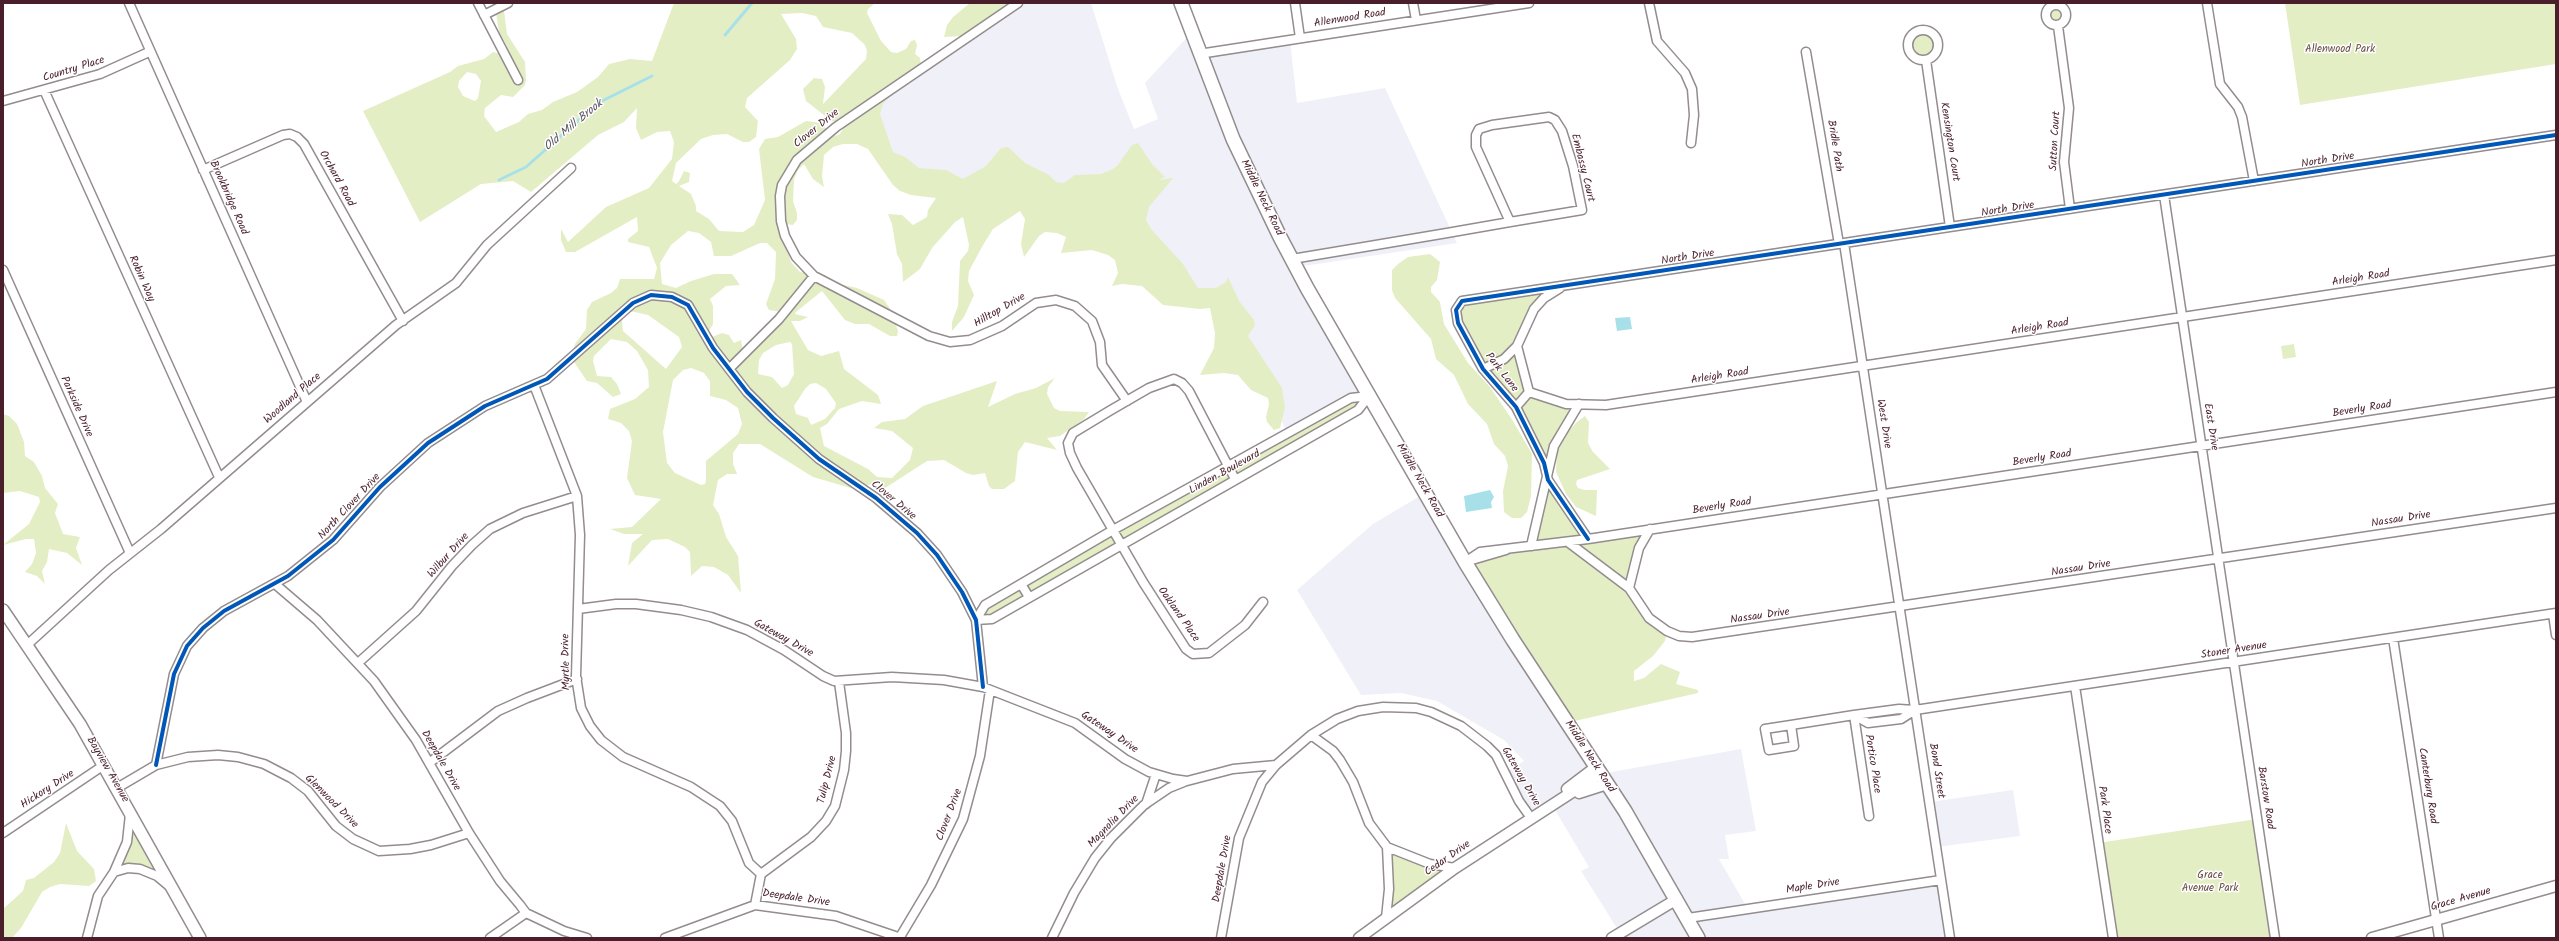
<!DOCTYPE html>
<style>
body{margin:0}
#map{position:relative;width:2559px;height:941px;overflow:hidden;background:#fff;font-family:Kalam,sans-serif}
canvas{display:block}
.frame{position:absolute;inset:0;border:4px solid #4a1f2b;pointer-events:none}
</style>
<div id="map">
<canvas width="2559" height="941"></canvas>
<div class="frame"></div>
</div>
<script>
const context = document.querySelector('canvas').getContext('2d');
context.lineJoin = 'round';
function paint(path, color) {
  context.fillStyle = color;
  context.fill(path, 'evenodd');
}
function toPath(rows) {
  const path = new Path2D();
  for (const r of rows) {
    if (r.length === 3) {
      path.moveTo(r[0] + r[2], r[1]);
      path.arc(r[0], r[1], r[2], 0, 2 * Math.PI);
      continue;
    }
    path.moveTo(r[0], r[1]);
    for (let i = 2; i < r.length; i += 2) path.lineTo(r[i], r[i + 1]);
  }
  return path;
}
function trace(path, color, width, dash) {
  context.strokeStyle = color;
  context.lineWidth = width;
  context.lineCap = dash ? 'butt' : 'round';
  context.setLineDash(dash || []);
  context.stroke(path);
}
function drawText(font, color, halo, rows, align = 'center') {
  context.font = font + ' Kalam,sans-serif';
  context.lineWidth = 3;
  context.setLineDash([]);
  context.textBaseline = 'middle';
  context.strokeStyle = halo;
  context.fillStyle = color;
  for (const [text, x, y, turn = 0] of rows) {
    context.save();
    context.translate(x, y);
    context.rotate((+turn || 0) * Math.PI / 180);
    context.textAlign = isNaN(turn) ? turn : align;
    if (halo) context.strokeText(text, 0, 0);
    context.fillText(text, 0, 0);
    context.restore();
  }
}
const built = toPath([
 [1018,3,1091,3,1118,89,1134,129,1158,119,1145,83,1191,33,1199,54,1290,40,1297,103,1385,88,1457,243,1297,267,1370,396,1287,433,1233,311,1200,302,1121,189,944,191,846,121],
 [1425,493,1600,774,1741,749,1756,831,1725,835,1729,859,1719,859,1748,909,1941,879,1950,938,1612,938,1620,933,1581,871,1589,867,1552,805,1531,818,1505,773,1524,761,1504,740,1437,701,1401,693,1361,695,1297,590,1373,524],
 [2013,790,2020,836,1937,847,1930,802]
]);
const green = toPath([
 [492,3,503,3,507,34,525,62,526,80,525,85,513,97,501,95,485,108,484,116,496,132,519,122,528,114,542,110,553,102,577,92,598,77,609,64,630,59,652,61,674,3,875,3,868,9,867,13,881,41,891,52,897,53,906,49,911,41,915,40,917,45,915,54,920,58,922,72,915,79,900,86,883,104,880,114,893,152,905,157,919,168,946,170,963,179,986,166,1001,148,1008,147,1025,163,1049,175,1056,182,1064,183,1075,175,1101,174,1111,170,1117,166,1132,145,1138,143,1152,164,1165,177,1158,180,1173,178,1149,207,1146,220,1151,229,1183,264,1198,288,1216,288,1226,282,1228,277,1239,301,1254,320,1255,325,1248,336,1282,388,1285,407,1280,428,1274,430,1267,422,1266,417,1269,404,1268,398,1251,390,1238,375,1224,373,1200,375,1214,348,1215,333,1210,308,1200,309,1163,305,1142,286,1122,284,1112,286,1118,273,1115,260,1108,255,1092,250,1061,253,1066,237,1057,233,1045,232,1039,236,1024,257,1021,244,1025,219,1020,211,993,229,983,245,969,271,968,281,974,295,964,317,952,331,952,322,958,306,960,261,968,251,969,245,963,217,955,222,932,248,920,269,903,282,902,264,897,254,892,224,888,214,902,215,913,225,927,217,928,210,936,198,911,195,900,191,893,185,868,149,857,144,843,144,833,147,824,155,822,176,824,187,813,179,804,164,798,170,794,179,793,201,797,213,797,220,793,225,779,223,782,235,791,262,800,272,824,275,839,284,857,288,884,300,891,310,898,331,897,336,890,336,869,324,855,324,845,320,822,291,796,312,795,314,808,317,800,321,791,321,808,350,821,356,839,351,844,369,878,395,881,404,862,401,839,409,827,424,820,428,824,446,868,469,877,477,892,478,910,460,913,448,892,431,874,428,882,422,905,419,923,406,997,381,988,407,1015,394,1036,388,1055,378,1048,387,1047,394,1054,408,1060,411,1089,412,1084,419,1060,436,1047,438,1057,450,1025,442,1018,452,1015,481,1004,489,992,489,989,486,985,473,973,475,966,473,944,460,927,461,879,492,880,482,854,489,813,477,760,444,739,444,733,453,733,464,737,474,727,474,718,480,713,505,719,514,726,537,738,556,741,593,728,575,714,567,702,566,691,576,690,552,685,547,668,539,652,540,628,566,632,543,643,534,624,534,610,529,632,527,661,499,635,495,627,478,632,441,629,431,621,423,608,419,610,409,635,399,649,387,648,370,637,351,627,342,611,339,594,356,593,361,597,376,611,377,617,384,621,394,613,397,597,383,587,381,574,362,573,351,575,344,586,329,587,310,592,302,611,293,617,288,620,279,654,279,657,268,649,247,628,242,628,239,638,231,637,217,575,252,566,252,561,240,561,229,568,242,606,207,649,188,672,159,674,142,670,131,657,132,641,140,636,128,637,108,624,122,598,135,531,192,513,181,481,184,420,222,363,111,450,72,458,66,484,59,493,52,508,56,507,46,499,32,496,13],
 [802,13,816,16,823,27,852,33,865,45,867,51,866,59,823,104,825,87,822,79,814,78,803,89,806,101,830,120,843,126,843,129,839,135,831,136,822,123,806,121,778,137,765,139,759,149,765,200,754,225,743,232,719,231,709,219,696,211,696,206,691,194,679,186,689,182,690,173,684,171,679,181,676,184,672,181,676,163,701,139,713,135,727,134,743,142,749,142,756,137,758,121,745,107,747,98,790,60,797,49,796,39,781,14],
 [467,72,476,74,481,81,478,98,475,101,463,96,458,87,459,81],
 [688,231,699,233,711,242,714,256,731,256,760,243,767,243,776,252,775,279,766,304,769,310,787,313,786,319,744,358,741,340,734,343,729,335,722,333,704,340,713,324,713,306,710,299,726,286,740,285,732,274,714,274,691,281,676,288,662,284,660,263,671,245],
 [630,311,648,315,679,337,682,347,666,369,623,331,622,321,624,314],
 [790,342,792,344,794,374,788,385,782,388,772,377,758,374,759,360,763,353,776,345],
 [691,368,704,373,710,381,710,396,726,400,738,408,742,424,738,434,706,461,706,481,705,484,701,485,675,473,667,463,663,432,673,380,683,370],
 [816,383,826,389,836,403,835,408,825,419,811,425,808,418,796,414,794,406,805,389,810,384],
 [970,3,1010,3,997,15,963,36,944,37,947,25,953,17],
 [2285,3,2556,3,2556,64,2300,105],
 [2056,15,10],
 [1923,45,15],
 [1430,254,1440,262,1437,280,1431,287,1431,292,1440,302,1444,324,1468,363,1490,387,1513,421,1532,454,1531,496,1527,512,1521,518,1512,518,1504,512,1503,491,1508,466,1505,456,1494,444,1487,424,1468,404,1454,375,1436,359,1431,339,1395,298,1392,290,1392,270,1398,264,1408,257],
 [1562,286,1544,298,1517,346,1529,392,1579,404,1554,446,1548,480,1588,539,1650,529,1629,588,1632,596,1667,631,1665,641,1653,656,1634,671,1634,681,1644,678,1661,664,1680,672,1676,684,1698,690,1698,693,1566,723,1465,562,1531,546,1548,479,1516,407,1483,369,1456,310,1458,305],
 [2294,344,2296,357,2283,359,2281,346],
 [1370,396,1358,410,992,619,976,620,985,605,1351,398],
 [3,414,9,416,17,424,24,442,25,456,34,462,42,476,45,488,58,504,55,513,63,534,80,537,76,548,82,565,67,553,49,549,47,562,42,571,45,584,37,576,25,572,32,564,36,553,34,539,26,539,3,545,29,524,40,502,39,497,20,491,3,493],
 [1585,416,1589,422,1588,443,1593,452,1610,469,1577,480,1576,484,1578,488,1584,490,1597,490,1596,516,1576,507,1566,494,1556,472,1557,448,1564,436,1577,422],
 [131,815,166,881,155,874,117,869],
 [2257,819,2275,938,2113,938,2098,843],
 [66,823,77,851,94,869,96,881,89,886,60,884,50,887,42,892,21,928,12,938,3,938,3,909,23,891,26,880,34,878,54,862,60,853],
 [1390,853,1400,858,1446,869,1391,907]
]);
const water = toPath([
 [1630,317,1632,329,1617,331,1615,318],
 [1490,490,1494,497,1491,502,1492,508,1466,512,1464,496]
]);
const stream = toPath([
 [725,35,752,3],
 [499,180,526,167,598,103,652,76]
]);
const minor = toPath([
 [129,3,307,402],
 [478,3,518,80],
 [1018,3,836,127,797,160,782,185,780,196,781,221,785,236,796,257,814,276,929,336,950,342,970,340,1002,326,1036,303,1056,300,1075,306,1092,321,1100,342,1102,365,1127,401],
 [1295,3,1300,38],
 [1413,3,1416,20],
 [1649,3,1657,41,1685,73,1692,89,1694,115,1691,143],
 [2207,3,2220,84,2238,107,2242,117,2254,181],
 [2056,15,10],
 [484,15,508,3],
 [2058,26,2069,108,2064,162,2070,209],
 [1923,45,15],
 [1806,52,1839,244],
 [1199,54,1529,3],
 [1926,60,1950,227],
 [44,90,219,477],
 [3,101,100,74,149,52],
 [203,170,283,135,290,134,297,137,304,144,403,321],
 [2164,195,2275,938],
 [1844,243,1950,938],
 [1292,259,1364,247,1447,233,1510,222,1582,210,1573,166,1562,131,1555,120,1549,117,1492,125,1479,129,1476,135,1476,147,1510,222],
 [3,270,130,553],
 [1517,346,1529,392,1566,404,1606,405,2556,260],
 [730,368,779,319,814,276],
 [1483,369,1504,359,1517,346,1534,309,1544,298,1560,288],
 [534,385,577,496,580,535,576,676,581,708,590,726,601,740,623,757,691,787,720,806,732,821,749,863,761,874],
 [1369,396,1358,410,992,619,976,620,985,605,1113,530,1351,398,1369,396],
 [1516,407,1529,392],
 [1235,479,1189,391,1182,383,1174,379,1149,388,1111,410,1073,433,1068,443,1070,453,1077,468,1143,582,1186,649,1193,654,1209,653,1245,625,1263,602],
 [1588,539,1548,480,1544,463,1516,407,1483,369,1458,323,1456,310,1462,301,2556,135],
 [1568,542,1629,588,1649,618,1667,631,1679,636,1692,637,2556,508],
 [1531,546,1554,446,1579,404],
 [1506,550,1465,562,1480,552,1588,539,2556,392],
 [275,584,317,620,374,681,416,740,469,833,500,881,520,905,526,913,564,931,587,938],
 [1021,584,1029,597],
 [1629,588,1639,548,1650,529],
 [578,609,616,604,636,604,681,610,711,617,747,630,784,650,823,676,834,681,892,677,944,680,983,687,1075,723,1125,759,1149,772,1173,779,1187,781,1233,769,1276,765],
 [2553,614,2556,635],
 [2393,638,2439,938],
 [27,645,109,570,161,529,396,325,456,283,487,245,571,168],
 [358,663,416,611,452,566,472,545,490,529,523,513,577,496],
 [2075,686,2113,938],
 [1915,710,1901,719,1868,723,1854,715,1899,709,1915,710,2556,613],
 [1791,725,1794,746,1769,750,1765,729,1791,725,1854,715,1869,816],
 [1311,735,1333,751,1340,760,1353,782,1369,823,1387,847,1430,864,1455,868],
 [429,763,498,711,527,698,577,679],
 [156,765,174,674,187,646,203,628,224,611,288,576,333,540,380,487,428,443,485,406,547,379,633,303,651,295,672,297,688,305,713,348,747,392,773,418,819,459,876,498,917,533,937,555,962,592,976,620,983,687],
 [117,788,156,765,188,757,218,755,238,757,264,764,291,778,308,791,336,826,353,839,379,851,410,849,431,845,469,833],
 [1146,804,1156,774],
 [3,833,104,765],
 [114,872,127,842,130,814],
 [761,874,811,837,826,821,835,806,844,770,846,751,846,733,839,682],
 [755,905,761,874],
 [1386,918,1389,889,1387,847],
 [1688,918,1941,880],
 [900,937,931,885,963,819,980,756,990,690],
 [87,938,98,896,114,872,128,868,140,869,157,876,169,886],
 [490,938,526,913],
 [665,938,755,905,836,916,901,938],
 [1052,938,1074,893,1095,858,1111,838,1144,805,1169,788,1184,782],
 [1221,938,1239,838,1262,782,1276,765,1311,735,1337,719,1358,711,1383,707,1416,708,1431,712,1461,726,1487,746,1496,755,1519,801,1531,818]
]);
const tertiary = toPath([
 [1567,789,1596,767],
 [1579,793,1607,784],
 [1359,938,1455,868,1600,774],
 [1612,938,1677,899],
 [2372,938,2556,886]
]);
const secondary = toPath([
 [3,610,80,724,200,938]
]);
const primary = toPath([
 [1181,3,1233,139,1280,237,1307,288,1465,562,1513,640,1625,811,1698,938]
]);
const cycleway = toPath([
 [1588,539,1548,480,1544,463,1516,407,1483,369,1458,323,1456,310,1462,301,2556,135],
 [156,765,174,674,187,646,203,628,224,611,288,576,333,540,380,487,428,443,485,406,547,379,633,303,651,295,672,297,688,305,713,348,747,392,773,418,819,459,876,498,917,533,937,555,962,592,976,620,983,687]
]);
const streetNames = [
 ["Allenwood Road",1350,19,-9],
 ["Country Place",74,70,-17],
 ["Clover Drive",817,129,-39],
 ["Sutton Court",2056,141,-87],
 ["Kensington Court",1949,142,81],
 ["Bridle Path",1834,146,81],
 ["North Drive",2328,161,-9],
 ["Embassy Court",1582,168,76],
 ["Orchard Road",336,179,61],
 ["Brookbridge Road",228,198,66],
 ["Middle Neck Road",1261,198,64],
 ["North Drive",2008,210,-9],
 ["North Drive",1688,258,-9],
 ["Robin Way",141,279,66],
 ["Arleigh Road",2361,279,-9],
 ["Hilltop Drive",1000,311,-30],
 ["Arleigh Road",2040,328,-9],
 ["Park Lane",1501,373,52],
 ["Arleigh Road",1720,377,-9],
 ["Woodland Place",293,399,-41],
 ["Parkside Drive",76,407,66],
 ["Beverly Road",2362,410,-9],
 ["West Drive",1883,424,81],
 ["East Drive",2210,427,81],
 ["Beverly Road",2042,459,-9],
 ["Linden Boulevard",1225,473,-29],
 ["Middle Neck Road",1419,481,60],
 ["Clover Drive",893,501,40],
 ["North Clover Drive",350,507,-47],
 ["Beverly Road",1722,507,-9],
 ["Nassau Drive",2401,520,-9],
 ["Wilbur Drive",449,556,-48],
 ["Nassau Drive",2081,569,-9],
 ["Oakland Place",1178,615,55],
 ["Nassau Drive",1760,617,-8],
 ["Gateway Drive",783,639,29],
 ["Stoner Avenue",2234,651,-9],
 ["Myrtle Drive",567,662,-91],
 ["Gateway Drive",1109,733,34],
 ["Middle Neck Road",1589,757,57],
 ["Deepdale Drive",440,761,60],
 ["Portico Place",1872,764,81],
 ["Bayview Avenue",107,770,60],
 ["Bond Street",1936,771,81],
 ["Gateway Drive",1520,777,60],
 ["Tulip Drive",828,780,-76],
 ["Canterbury Road",2427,786,81],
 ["Hickory Drive",48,790,-33],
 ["Barstow Road",2265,798,81],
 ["Glenwood Drive",331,802,45],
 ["Park Place",2104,810,82],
 ["Clover Drive",950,815,-69],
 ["Magnolia Drive",1114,822,-46],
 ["Cedar Drive",1448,859,-35],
 ["Deepdale Drive",1223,869,-80],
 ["Maple Drive",1813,887,-9],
 ["Deepdale Drive",796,899,8],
 ["Grace Avenue",2461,900,-16]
];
const parkNames = [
 ["Allenwood Park",2340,50],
 ["Grace",2210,876],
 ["Avenue Park",2210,889]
];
const waterNames = [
 ["Old Mill Brook",574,126,-40]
];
paint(built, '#f0f1f8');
paint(green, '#e4eec5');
paint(water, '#a8e0ea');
trace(stream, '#a8e0ea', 3);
trace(minor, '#948c8e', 11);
trace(tertiary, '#948c8e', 13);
trace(secondary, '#948c8e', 14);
trace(primary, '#948c8e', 16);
trace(minor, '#fff', 8);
trace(tertiary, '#fff', 10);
trace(secondary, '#fff', 11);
trace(primary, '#fff', 13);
trace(cycleway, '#0057b8', 4);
drawText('11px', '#4a1f2b', '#fff', streetNames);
drawText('11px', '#6b5046', '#fff', parkNames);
drawText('italic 12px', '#5b5562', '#fff', waterNames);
</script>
